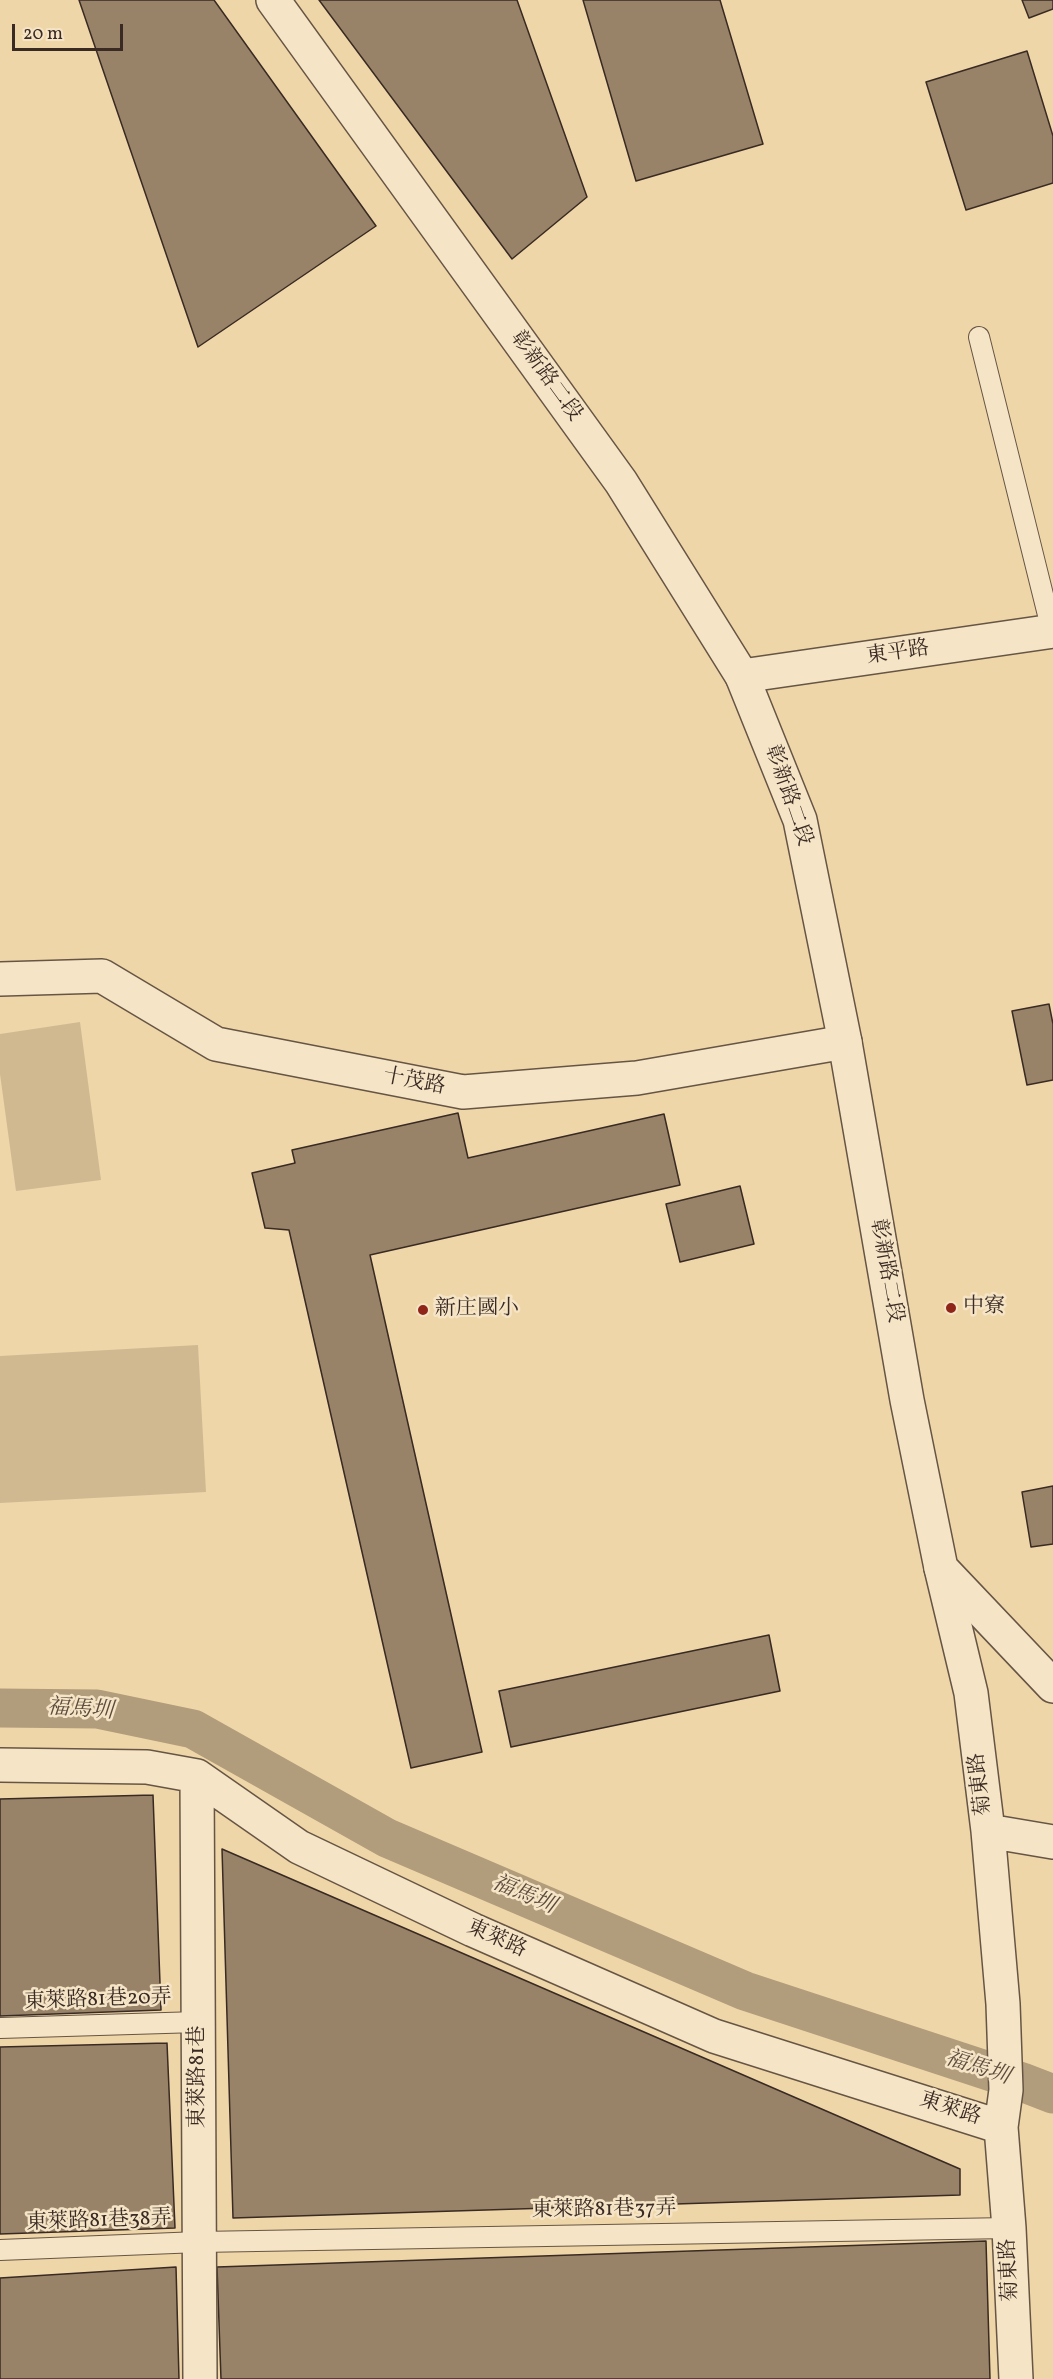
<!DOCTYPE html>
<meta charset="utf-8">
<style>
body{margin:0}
#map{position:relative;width:1053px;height:2379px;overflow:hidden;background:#efd6a8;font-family:Vollkorn,serif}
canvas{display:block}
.scale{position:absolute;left:12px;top:24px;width:111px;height:27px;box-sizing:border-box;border:3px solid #392a23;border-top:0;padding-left:8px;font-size:18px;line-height:21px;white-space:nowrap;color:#392a23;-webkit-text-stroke:4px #f5e4c6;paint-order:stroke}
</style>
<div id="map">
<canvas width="1053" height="2379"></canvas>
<div class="scale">20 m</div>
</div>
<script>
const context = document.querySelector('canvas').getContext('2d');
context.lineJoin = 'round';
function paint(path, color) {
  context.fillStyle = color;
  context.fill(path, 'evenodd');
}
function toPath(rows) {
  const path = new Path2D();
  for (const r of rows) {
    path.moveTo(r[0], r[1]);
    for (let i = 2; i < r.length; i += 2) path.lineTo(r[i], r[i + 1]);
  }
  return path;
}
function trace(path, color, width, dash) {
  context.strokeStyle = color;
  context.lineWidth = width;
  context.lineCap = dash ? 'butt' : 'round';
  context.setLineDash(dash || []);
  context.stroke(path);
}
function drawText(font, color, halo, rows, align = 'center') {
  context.font = font + ' Vollkorn,"Noto Serif TC",serif';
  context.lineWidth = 5;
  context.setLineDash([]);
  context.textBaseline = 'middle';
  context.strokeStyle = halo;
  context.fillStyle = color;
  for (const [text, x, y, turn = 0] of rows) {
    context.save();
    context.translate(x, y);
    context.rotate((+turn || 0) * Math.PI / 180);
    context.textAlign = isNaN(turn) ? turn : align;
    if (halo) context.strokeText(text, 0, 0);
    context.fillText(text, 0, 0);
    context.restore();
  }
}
const green = toPath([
 [80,1022,101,1180,16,1191,0,1074,0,1034],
 [198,1345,206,1492,0,1503,0,1356]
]);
const canal = toPath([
 [0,1708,97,1709,193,1729,387,1838,745,1991,1022,2082,1053,2094]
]);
const building = toPath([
 [79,0,214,0,376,226,198,347,79,0],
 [319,0,517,0,587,197,512,259,319,0],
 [583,0,720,0,763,144,636,181,583,0],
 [1022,0,1053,0,1053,9,1029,18,1022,0],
 [1027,51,1053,136,1053,183,966,210,926,82,1027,51],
 [1049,1004,1053,1024,1053,1080,1027,1085,1012,1011,1049,1004],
 [458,1113,468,1158,664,1114,680,1185,370,1255,482,1752,411,1768,289,1230,265,1228,252,1173,295,1163,292,1150,458,1113],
 [740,1186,754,1244,680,1262,666,1204,740,1186],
 [1053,1486,1053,1544,1031,1547,1022,1492,1053,1486],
 [769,1635,780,1691,511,1747,499,1691,769,1635],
 [153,1795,161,2010,0,2016,0,1799,153,1795],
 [222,1849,960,2169,960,2195,233,2218,222,1849],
 [167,2043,175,2228,0,2234,0,2047,167,2043],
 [986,2241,990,2379,221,2379,217,2267,986,2241],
 [176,2267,179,2379,0,2379,0,2278,176,2267]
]);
const service = toPath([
 [979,337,1052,631],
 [0,2028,198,2022],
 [0,2250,199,2242,1009,2228]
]);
const minor = toPath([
 [742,676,1053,631],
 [0,979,102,976,216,1044,463,1092,637,1078,845,1042],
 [941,1568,971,1693,988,1831,1003,2004,1006,2090,1001,2127,1009,2228,1016,2379],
 [0,1765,147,1767,197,1776,299,1847,473,1930,714,2036,1001,2127],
 [197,1776,200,2379],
 [988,1831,1053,1842]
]);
const tertiary = toPath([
 [273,0,621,482,742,676,800,820,845,1042,907,1400,941,1568,1053,1686]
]);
const markers = [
 [951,1308,6,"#8f2418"],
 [423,1310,6,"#8f2418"]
];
const streetNames = [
 ["彰新路二段",545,377,54],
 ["東平路",898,654,-8],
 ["彰新路二段",787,796,71],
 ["十茂路",414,1083,11],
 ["彰新路二段",885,1271,80],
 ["菊東路",982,1784,-97],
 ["東萊路",496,1940,24],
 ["東萊路81巷20弄",98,2001,-2],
 ["東萊路81巷",199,2077,-90],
 ["東萊路",950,2110,18],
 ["東萊路81巷37弄",604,2211,-1],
 ["東萊路81巷38弄",99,2222,-2],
 ["菊東路",1011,2270,-93]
];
const poiNames = [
 ["中寮",963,1308],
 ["新庄國小",435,1310]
];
const waterNames = [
 ["福馬圳",80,1711,4],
 ["福馬圳",523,1896,23],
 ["福馬圳",977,2069,18]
];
paint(green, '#d0b991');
trace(canal, '#b19c7b', 39);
paint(building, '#988368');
trace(building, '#392a23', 1.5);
trace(service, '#654', 22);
trace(minor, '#654', 36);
trace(tertiary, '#654', 36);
trace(service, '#f5e4c6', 20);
trace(minor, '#f5e4c6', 33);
trace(tertiary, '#f5e4c6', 33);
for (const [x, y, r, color] of markers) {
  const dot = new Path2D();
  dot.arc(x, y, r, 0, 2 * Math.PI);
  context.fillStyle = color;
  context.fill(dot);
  trace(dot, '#f5e4c6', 2);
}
drawText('21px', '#392a23', '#f5e4c6', streetNames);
drawText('21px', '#392a23', '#f5e4c6', poiNames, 'left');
drawText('italic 22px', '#5d4c3d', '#f5e4c6', waterNames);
</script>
